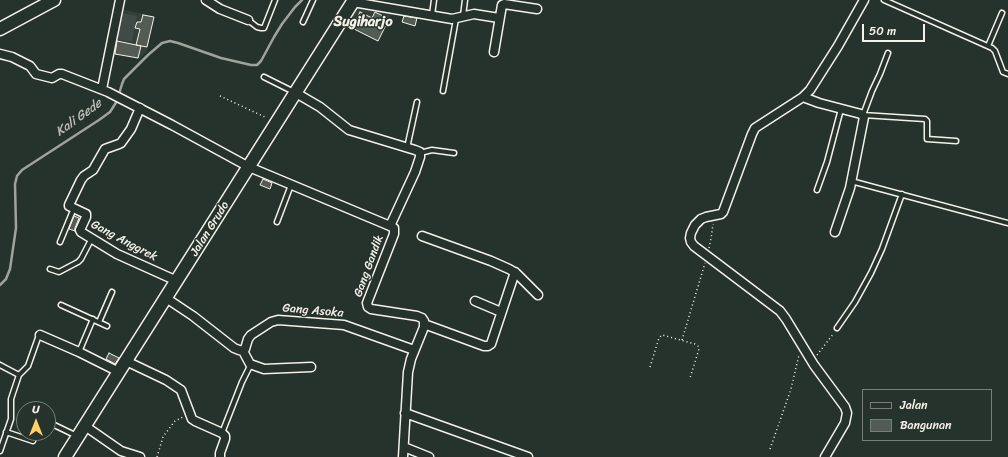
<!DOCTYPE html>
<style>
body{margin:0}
#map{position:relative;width:1008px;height:457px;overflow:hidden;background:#26332d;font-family:Sriracha,sans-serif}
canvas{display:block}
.legend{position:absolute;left:862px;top:389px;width:130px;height:52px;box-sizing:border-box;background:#26332d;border:1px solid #787f78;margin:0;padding:5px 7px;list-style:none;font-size:12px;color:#f4f1e8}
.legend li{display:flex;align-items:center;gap:8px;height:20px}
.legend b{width:20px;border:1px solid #787f78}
.north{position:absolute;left:16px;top:401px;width:40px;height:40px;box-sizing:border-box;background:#26332d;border:1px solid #787f78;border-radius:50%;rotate:0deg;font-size:11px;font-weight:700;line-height:16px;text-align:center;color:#f4f1e8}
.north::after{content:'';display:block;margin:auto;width:14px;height:18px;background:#ffd166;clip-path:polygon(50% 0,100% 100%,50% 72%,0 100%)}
.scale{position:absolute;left:862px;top:24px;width:63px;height:18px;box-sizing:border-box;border:2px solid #f4f1e8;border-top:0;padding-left:5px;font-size:12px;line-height:14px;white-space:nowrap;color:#f4f1e8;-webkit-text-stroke:3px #26332d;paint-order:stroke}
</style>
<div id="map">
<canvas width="1008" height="457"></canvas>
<ul class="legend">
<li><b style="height:5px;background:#26332d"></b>Jalan</li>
<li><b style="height:11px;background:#525c55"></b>Bangunan</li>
</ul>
<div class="north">U</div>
<div class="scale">50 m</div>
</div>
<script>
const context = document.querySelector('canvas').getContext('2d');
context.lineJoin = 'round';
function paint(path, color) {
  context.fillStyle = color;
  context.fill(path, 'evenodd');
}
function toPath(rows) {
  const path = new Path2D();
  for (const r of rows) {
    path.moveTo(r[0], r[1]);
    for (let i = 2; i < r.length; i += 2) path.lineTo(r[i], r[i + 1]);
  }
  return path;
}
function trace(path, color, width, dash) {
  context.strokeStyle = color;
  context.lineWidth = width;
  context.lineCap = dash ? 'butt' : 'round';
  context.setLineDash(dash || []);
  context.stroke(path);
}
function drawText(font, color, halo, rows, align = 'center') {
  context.font = font + ' Sriracha,sans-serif';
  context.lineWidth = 3;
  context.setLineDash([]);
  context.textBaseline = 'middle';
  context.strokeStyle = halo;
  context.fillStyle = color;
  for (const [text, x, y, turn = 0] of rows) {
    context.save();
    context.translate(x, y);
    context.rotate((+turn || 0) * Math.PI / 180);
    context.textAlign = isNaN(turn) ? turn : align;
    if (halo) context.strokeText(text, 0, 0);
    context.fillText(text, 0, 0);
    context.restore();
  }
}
const built = toPath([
 [354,5,393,12,378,41,343,24],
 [120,9,154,16,147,51,139,59,111,53]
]);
const green = toPath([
 [122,13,137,16,132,42,116,39]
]);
const stream = toPath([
 [0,285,6,279,10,269,16,228,15,184,17,176,22,170,99,120,110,112,117,101,122,84,124,79,148,55,162,43,170,41,178,43,221,58,251,65,257,65,261,61,274,37,282,24,295,7,302,0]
]);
const building = toPath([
 [360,12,372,18,375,12,389,19,378,41,352,28,360,12],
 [143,15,154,17,147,47,136,45,140,29,135,28,137,22,141,22,143,15],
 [404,16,417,18,415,26,402,22,404,16],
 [117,41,141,46,138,58,115,54,117,41],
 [263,179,272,183,270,189,260,185,263,179],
 [74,216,79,218,75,228,75,231,69,229,74,216],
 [109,353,119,358,115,364,106,359,109,353]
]);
const path = toPath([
 [220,96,267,118],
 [709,248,711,239,713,224],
 [682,340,705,263],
 [817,355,834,333],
 [650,367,659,338,662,335,666,336,695,344,698,346,699,349,690,378],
 [770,449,791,389,799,355],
 [157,457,163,437,165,434,175,421,183,417]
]);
const lane = toPath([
 [884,0,992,48,995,51,1003,72,1008,74],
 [432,15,434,0],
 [463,16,465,0],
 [248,20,257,27,261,28,264,28,275,0],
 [303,22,313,0],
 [988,46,1002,13],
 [888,53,880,74,872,91,863,115,925,119,927,121,927,139,956,141],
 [264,77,294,92],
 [443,91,456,19],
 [407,148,417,102],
 [420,153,432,150,454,153],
 [851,181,1008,223],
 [817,190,827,162,841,109],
 [277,222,291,185],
 [60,242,74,208],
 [50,269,59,272,78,262,81,259,92,238],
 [61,305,107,326],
 [99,322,112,292],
 [837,328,855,302,871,273,882,249,902,194],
 [79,352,93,319],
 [0,365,19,375],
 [48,422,77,436],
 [6,432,33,441],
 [222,433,242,382,251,364],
 [0,451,11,419,11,399,19,375,28,366,39,335]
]);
const street = toPath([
 [206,0,220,9,248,20],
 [353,2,452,19,474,14,499,18],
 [494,52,502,5,504,4,537,9],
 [0,54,12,57,30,66,36,74,52,78,59,74,62,74,108,92,172,125,249,167,390,226,394,228,394,234,367,303,368,307,371,309,417,316,422,318,424,321,424,327,411,359,408,372,403,457],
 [102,89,120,0],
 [296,93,320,107,349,130,415,150,420,152,420,157,415,172,390,226],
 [803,97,755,128,752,134,723,212,721,214,706,217,701,219,695,225,691,233,690,238,691,242,694,246,780,311,786,319,814,365,845,407,847,413,845,423,825,457],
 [140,108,131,129,121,143,119,144,105,149,93,170,84,176,81,180,69,205,69,206,86,214,86,217,80,230,81,232,117,254,177,281],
 [835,232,850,188,864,117,861,114,819,103,803,97,810,90,838,46,864,0],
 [422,236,491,261,509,269,516,273,538,295],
 [166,298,193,316,234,348,239,350,243,351,245,349,248,339,251,335,271,322,278,320,344,325,414,350],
 [475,301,501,312],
 [424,324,484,346,488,346,491,344,515,272],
 [40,335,79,352,119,372],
 [243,351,250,364,264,369,311,367],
 [126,361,166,380,181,390,192,419,195,421,222,433,225,436,225,439,220,453,220,457],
 [405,413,528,457],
 [85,426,121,451,140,457],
 [404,447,429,457]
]);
const secondary = toPath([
 [0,29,54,0],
 [65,457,354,0]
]);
const streetNames = [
 ["Jalan Grudo",210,229,-58],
 ["Gang Anggrek",124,241,28],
 ["Gang Gandik",369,266,-70],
 ["Gang Asoka",313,311,5]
];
const waterNames = [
 ["Kali Gede",79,118,-36]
];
const quarterNames = [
 ["Sugiharjo",363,22]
];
paint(built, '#333f39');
paint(green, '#414b45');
trace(stream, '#9fa39b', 2.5);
paint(building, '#525c55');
trace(building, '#f4f1e8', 1);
trace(lane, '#f4f1e8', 7);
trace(street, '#f4f1e8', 11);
trace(secondary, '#f4f1e8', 15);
trace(path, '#f4f1e8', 1.5, [1, 3]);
trace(lane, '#26332d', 4);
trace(street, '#26332d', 8);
trace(secondary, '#26332d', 12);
drawText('12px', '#f4f1e8', '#26332d', streetNames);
drawText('italic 13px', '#bcbdb5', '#26332d', waterNames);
drawText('bold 14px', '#f4f1e8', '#26332d', quarterNames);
</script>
